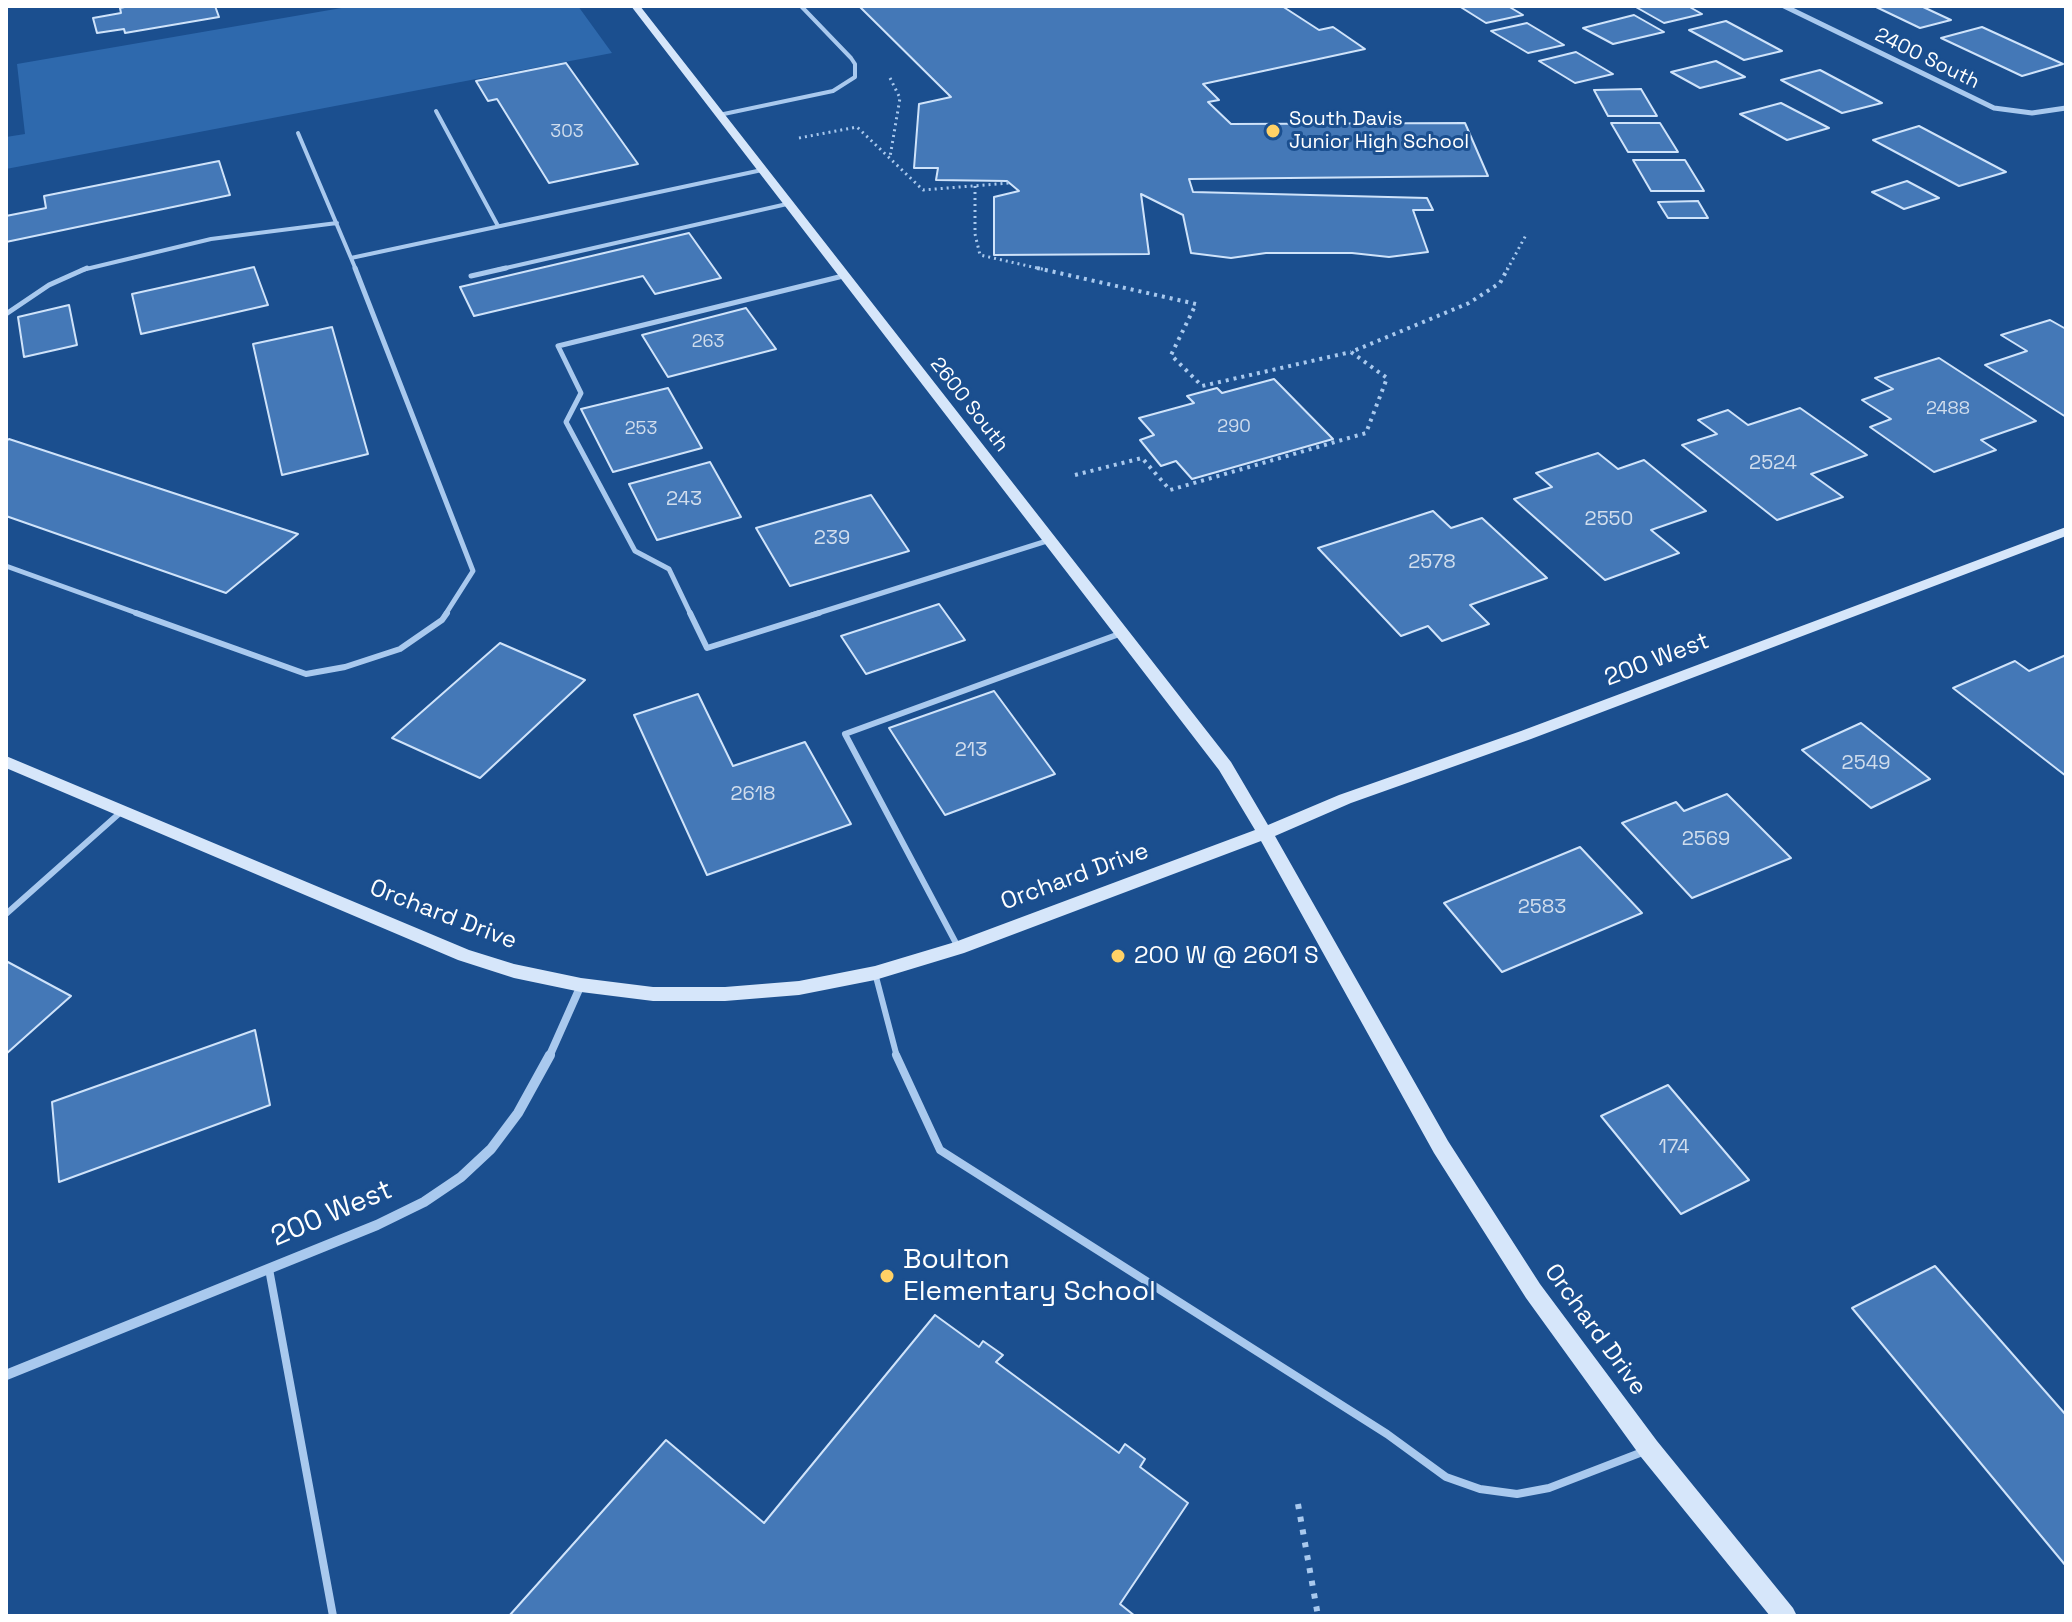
<!DOCTYPE html>
<style>
body{margin:0}
#map{position:relative;width:2072px;height:1622px;overflow:hidden;background:#1b4f8f;font-family:"Space Grotesk",sans-serif}
canvas{display:block}
.frame{position:absolute;inset:0;border:8px solid #fff;pointer-events:none}
</style>
<div id="map">
<canvas width="2072" height="1622"></canvas>
<div class="frame"></div>
</div>
<script>
const context = document.querySelector('canvas').getContext('2d');
context.lineJoin = 'round';
function paint(path, color) {
  context.fillStyle = color;
  context.fill(path, 'evenodd');
}
function toPath(rows) {
  const path = new Path2D();
  for (const r of rows) {
    path.moveTo(r[0], r[1]);
    for (let i = 2; i < r.length; i += 2) path.lineTo(r[i], r[i + 1]);
  }
  return path;
}
function trace(path, color, width, dash) {
  context.strokeStyle = color;
  context.lineWidth = width;
  context.lineCap = dash ? 'butt' : 'round';
  context.setLineDash(dash || []);
  context.stroke(path);
}
function drawText(font, color, halo, rows, align = 'center') {
  context.font = font + ' "Space Grotesk",sans-serif';
  context.lineWidth = 6;
  context.setLineDash([]);
  context.textBaseline = 'middle';
  context.strokeStyle = halo;
  context.fillStyle = color;
  for (const [text, x, y, turn = 0] of rows) {
    context.save();
    context.translate(x, y);
    context.rotate((+turn || 0) * Math.PI / 180);
    context.textAlign = isNaN(turn) ? turn : align;
    if (halo) context.strokeText(text, 0, 0);
    context.fillText(text, 0, 0);
    context.restore();
  }
}
const green = toPath([
 [353,6,578,6,612,53,6,169,6,137,25,134,17,64]
]);
const building = toPath([
 [129,6,215,6,219,17,125,33,124,29,97,33,93,18,121,13,120,8,129,6],
 [859,6,1282,6,1319,30,1333,27,1365,49,1203,84,1219,100,1208,102,1231,124,1465,123,1488,176,1189,179,1193,192,1427,198,1433,210,1413,210,1428,252,1389,257,1352,253,1266,253,1231,258,1191,253,1183,215,1141,194,1149,254,994,255,994,197,1019,191,1007,181,936,180,938,168,914,168,919,104,951,97,859,6],
 [1459,6,1508,6,1523,15,1486,23,1459,6],
 [1634,6,1688,6,1702,14,1664,23,1634,6],
 [1874,6,1921,6,1951,20,1920,28,1874,6],
 [1634,15,1664,32,1613,44,1583,28,1634,15],
 [1726,21,1782,51,1744,60,1689,30,1726,21],
 [1527,23,1564,45,1528,53,1491,31,1527,23],
 [1982,27,2063,64,2022,76,1941,38,1982,27],
 [1576,52,1613,74,1575,83,1539,61,1576,52],
 [1716,61,1745,77,1700,88,1671,72,1716,61],
 [566,63,638,164,549,183,497,99,488,101,476,81,566,63],
 [1820,70,1882,103,1842,113,1781,80,1820,70],
 [1641,89,1657,116,1608,116,1594,90,1641,89],
 [1781,103,1829,128,1787,140,1740,114,1781,103],
 [1611,123,1660,123,1678,152,1628,152,1611,123],
 [1919,126,2006,172,1959,186,1873,140,1919,126],
 [1633,160,1685,160,1704,191,1651,191,1633,160],
 [219,161,230,195,6,242,6,216,46,208,44,196,219,161],
 [1907,181,1939,198,1904,209,1872,192,1907,181],
 [1698,201,1708,218,1668,218,1658,202,1698,201],
 [689,233,721,278,655,294,643,276,474,316,460,287,689,233],
 [254,267,268,305,141,334,132,294,254,267],
 [69,305,77,345,24,357,18,317,69,305],
 [746,308,776,349,668,377,642,335,746,308],
 [2050,320,2066,329,2066,417,1985,365,2027,351,2001,335,2050,320],
 [332,327,368,454,282,475,253,344,332,327],
 [1939,358,2036,421,1981,440,1996,450,1934,472,1870,427,1891,419,1862,400,1893,389,1875,378,1939,358],
 [1274,379,1333,439,1192,479,1176,461,1161,466,1140,440,1154,435,1139,418,1194,403,1187,396,1217,388,1222,393,1274,379],
 [668,388,702,448,613,472,581,409,668,388],
 [1800,408,1867,455,1811,474,1843,497,1777,520,1682,445,1717,434,1698,420,1728,410,1748,425,1800,408],
 [9,439,298,534,226,593,6,516,6,441,9,439],
 [1598,453,1618,469,1644,460,1706,511,1651,530,1679,553,1605,580,1514,499,1552,487,1536,473,1598,453],
 [710,462,741,517,657,540,629,484,710,462],
 [871,495,909,551,790,586,756,528,871,495],
 [1433,511,1451,528,1482,518,1547,578,1470,605,1489,624,1442,641,1428,626,1401,636,1318,548,1433,511],
 [939,604,965,640,866,674,841,636,939,604],
 [500,643,585,680,480,778,392,738,500,643],
 [2066,655,2066,776,1953,688,2015,661,2029,671,2066,655],
 [994,691,1055,774,945,815,889,728,994,691],
 [698,694,733,766,805,742,851,824,707,875,634,715,698,694],
 [1861,723,1930,779,1871,808,1802,750,1861,723],
 [1727,794,1791,858,1692,898,1622,823,1676,802,1684,811,1727,794],
 [1580,847,1642,913,1502,972,1444,903,1580,847],
 [6,961,71,996,6,1054,6,961],
 [255,1030,270,1105,59,1182,52,1102,255,1030],
 [1668,1085,1749,1180,1681,1214,1601,1116,1668,1085],
 [1935,1266,2066,1415,2066,1566,1852,1308,1935,1266],
 [935,1315,979,1347,983,1341,1003,1355,996,1362,1119,1453,1125,1444,1145,1459,1140,1467,1188,1503,1120,1604,1135,1616,509,1616,666,1440,764,1523,935,1315]
]);
const pathFar2 = toPath([
 [890,78,900,98,890,157],
 [799,138,857,127,923,190,1009,183],
 [975,186,975,234,980,255,1046,270],
 [1507,270,1526,235]
]);
const pathFar1 = toPath([
 [1037,268,1196,304,1171,355,1202,386,1351,352],
 [1075,475,1142,458,1170,490,1366,433,1387,378,1351,352,1469,303,1500,283,1508,268]
]);
const path = toPath([
 [1298,1504,1318,1616]
]);
const laneFar3 = toPath([
 [436,111,498,226],
 [719,115,833,91,855,77,855,64,851,58,801,6],
 [298,133,351,258],
 [82,270,211,239,337,223],
 [356,270,351,258,762,170],
 [497,270,787,204]
]);
const laneFar2 = toPath([
 [355,268,473,571,445,615],
 [471,276,506,268],
 [6,314,49,285,87,268],
 [6,566,142,615],
 [691,615,669,569,635,551,566,422,581,393,558,346,843,276],
 [812,615,1050,540]
]);
const laneFar1 = toPath([
 [136,613,306,674,345,667,400,649,442,620,447,613],
 [690,613,707,648,819,613],
 [6,914,122,811],
 [958,947,845,734,1122,633],
 [875,973,897,1057]
]);
const lane = toPath([
 [896,1055,940,1150,1387,1434,1446,1477,1480,1489,1517,1494,1549,1488,1645,1451],
 [269,1269,333,1616]
]);
const streetFar2 = toPath([
 [1784,6,1994,108,2032,113,2066,108]
]);
const streetFar1 = toPath([
 [549,1057,581,985]
]);
const street = toPath([
 [6,1375,377,1225,424,1202,461,1177,491,1149,518,1113,550,1055]
]);
const secondary = toPath([
 [631,6,640,6,1231,762,1268,825,1339,795,1521,731,2066,527,2066,536,1531,739,1351,803,1275,836,1448,1141,1540,1284,1657,1441,1793,1608,1797,1616,1770,1616,1641,1457,1526,1298,1434,1153,1261,841,964,953,875,980,799,995,725,1001,653,1001,581,992,514,978,458,960,6,768,6,756,469,950,514,964,581,978,653,987,725,987,799,981,875,966,955,942,1255,830,1219,770,631,6]
]);
const markers = [
 [1273,131,8,"#ffd166"],
 [1118,956,8,"#ffd166"],
 [887,1276,8,"#ffd166"]
];
const farNumbernames = [
 ["303",567,132],
 ["263",708,342],
 ["2488",1948,409],
 ["290",1234,427],
 ["253",641,429]
];
const farStreetnames = [
 ["2400 South",1927,59,26],
 ["2600 South",969,405,52]
];
const farPoinames = [
 ["South Davis",1289,120],
 ["Junior High School",1289,143]
];
const numberNames = [
 ["2524",1773,464],
 ["243",684,500],
 ["2550",1609,520],
 ["239",832,539],
 ["2578",1432,563],
 ["213",971,751],
 ["2549",1866,764],
 ["2618",753,795],
 ["2569",1706,840],
 ["2583",1542,908],
 ["174",1674,1148]
];
const streetNames = [
 ["200 West",1657,660,-21],
 ["Orchard Drive",1075,877,-20],
 ["Orchard Drive",443,915,21],
 ["Orchard Drive",1595,1330,54]
];
const poiNames = [
 ["200 W @ 2601 S",1134,956]
];
const nearStreetnames = [
 ["200 West",332,1214,-23]
];
const nearPoinames = [
 ["Boulton",903,1260],
 ["Elementary School",903,1292]
];
paint(green, '#2e69ad');
paint(building, '#4478b7');
trace(building, '#cfe3fa', 2);
trace(pathFar2, '#a9c9ee', 3, [2, 4]);
trace(pathFar1, '#a9c9ee', 4, [3, 5]);
trace(path, '#a9c9ee', 6, [5, 8]);
trace(laneFar3, '#a9c9ee', 4);
trace(laneFar2, '#a9c9ee', 5);
trace(laneFar1, '#a9c9ee', 6);
trace(lane, '#a9c9ee', 8);
trace(streetFar2, '#a9c9ee', 5);
trace(streetFar1, '#a9c9ee', 8);
trace(street, '#a9c9ee', 10);
paint(secondary, '#d6e6fa');
for (const [x, y, r, color] of markers) {
  const dot = new Path2D();
  dot.arc(x, y, r, 0, 2 * Math.PI);
  context.fillStyle = color;
  context.fill(dot);
  trace(dot, '#1b4f8f', 3);
}
drawText('18px', '#d0dded', null, farNumbernames);
drawText('20px', '#fff', '#1b4f8f', farStreetnames);
drawText('20px', '#fff', '#1b4f8f', farPoinames, 'left');
drawText('20px', '#d0dded', null, numberNames);
drawText('24px', '#fff', '#1b4f8f', streetNames);
drawText('24px', '#fff', '#1b4f8f', poiNames, 'left');
drawText('28px', '#fff', '#1b4f8f', nearStreetnames);
drawText('28px', '#fff', '#1b4f8f', nearPoinames, 'left');
</script>
